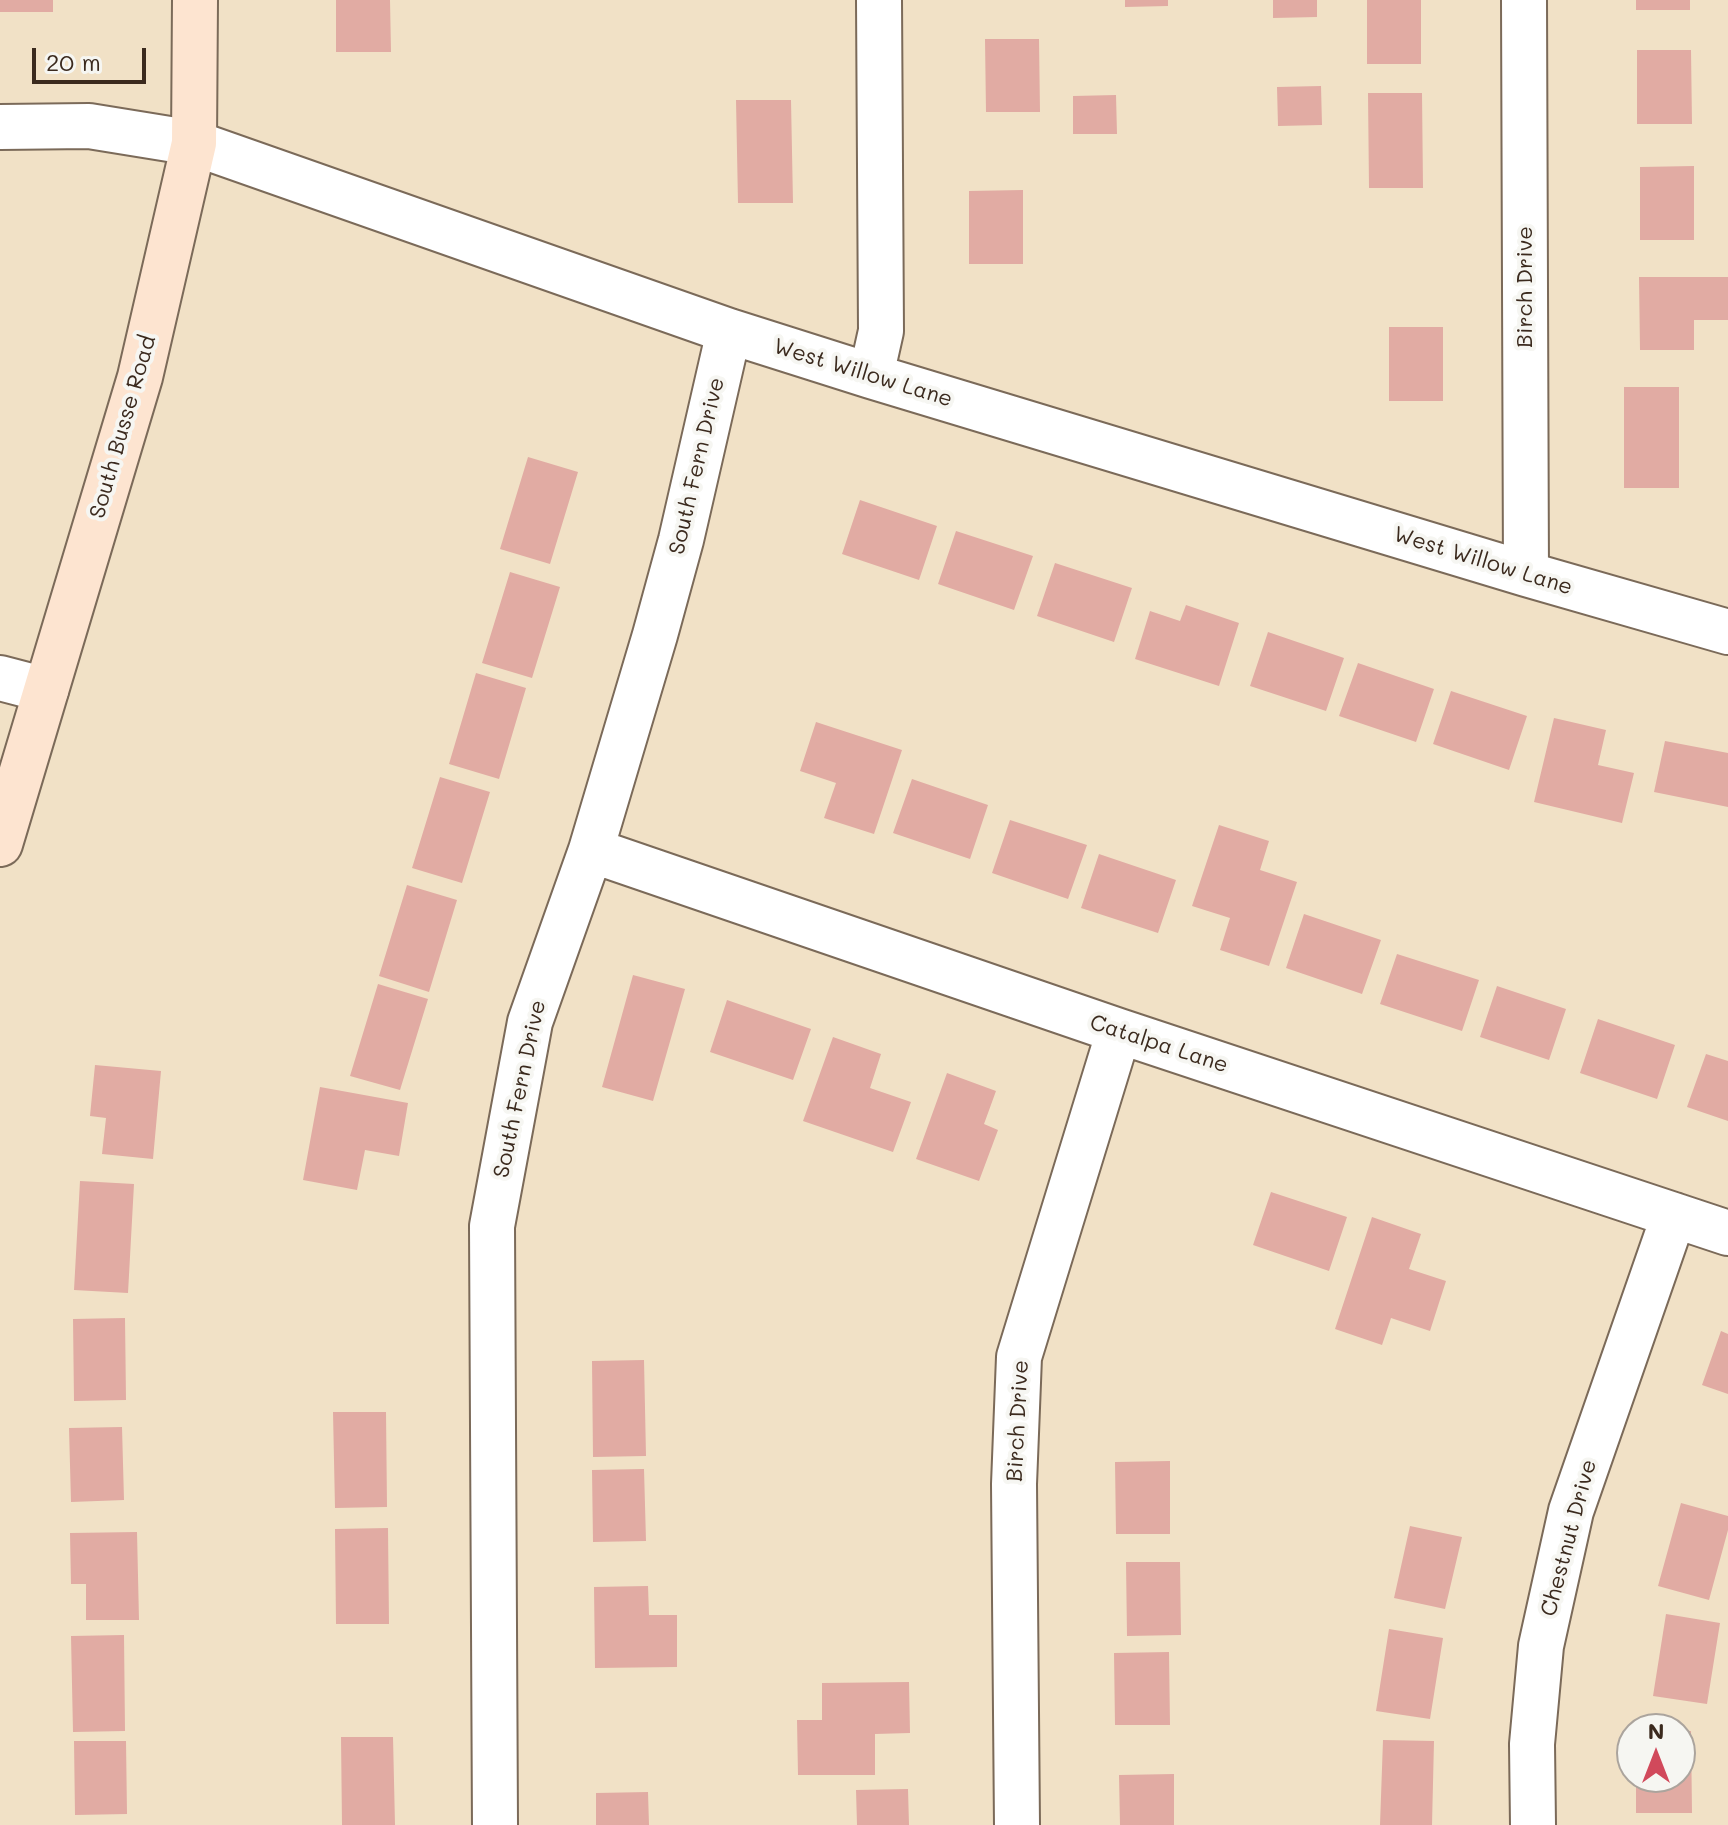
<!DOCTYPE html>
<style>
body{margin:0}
#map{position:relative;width:1728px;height:1825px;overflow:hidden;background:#f1e1c6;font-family:Mali,sans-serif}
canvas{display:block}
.north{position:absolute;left:1616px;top:1713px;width:80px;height:80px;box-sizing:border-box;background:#f6f6f2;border:2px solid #aba49d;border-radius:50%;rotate:0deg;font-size:22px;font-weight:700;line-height:32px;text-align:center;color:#3b2a1e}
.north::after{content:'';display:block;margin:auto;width:28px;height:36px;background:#d1495b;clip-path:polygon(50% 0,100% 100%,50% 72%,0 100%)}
.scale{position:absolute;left:32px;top:48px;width:114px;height:36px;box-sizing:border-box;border:4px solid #3b2a1e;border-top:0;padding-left:10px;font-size:24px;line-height:28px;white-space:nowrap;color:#3b2a1e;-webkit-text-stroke:6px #f6f6f2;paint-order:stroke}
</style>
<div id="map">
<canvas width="1728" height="1825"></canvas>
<div class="north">N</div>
<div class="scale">20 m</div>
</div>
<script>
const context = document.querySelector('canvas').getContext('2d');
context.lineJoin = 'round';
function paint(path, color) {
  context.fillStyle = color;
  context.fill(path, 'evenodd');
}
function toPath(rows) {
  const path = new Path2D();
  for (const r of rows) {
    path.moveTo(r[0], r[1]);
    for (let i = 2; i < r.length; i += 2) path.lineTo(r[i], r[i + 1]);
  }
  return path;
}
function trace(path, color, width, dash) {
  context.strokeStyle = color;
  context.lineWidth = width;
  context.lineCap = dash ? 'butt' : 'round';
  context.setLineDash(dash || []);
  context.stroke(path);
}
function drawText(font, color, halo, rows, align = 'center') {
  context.font = font + ' Mali,sans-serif';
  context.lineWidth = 8;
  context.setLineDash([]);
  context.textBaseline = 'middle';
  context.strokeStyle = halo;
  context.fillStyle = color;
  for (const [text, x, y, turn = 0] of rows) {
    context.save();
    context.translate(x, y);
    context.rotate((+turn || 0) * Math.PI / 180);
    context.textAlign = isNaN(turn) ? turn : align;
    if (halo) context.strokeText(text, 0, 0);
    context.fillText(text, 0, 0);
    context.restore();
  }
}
const building = toPath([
 [0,0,53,0,53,12,0,12],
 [336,0,390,0,391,52,336,52],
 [1125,0,1168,0,1168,6,1125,7],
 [1273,0,1317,0,1317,17,1273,18],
 [1367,0,1421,0,1421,64,1367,64],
 [1636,0,1690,0,1690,10,1636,10],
 [985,39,1039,39,1040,112,986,112],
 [1637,50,1691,50,1692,124,1637,124],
 [1321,86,1322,125,1278,126,1277,87],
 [1368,93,1422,93,1423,188,1369,188],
 [1116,95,1117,134,1073,134,1073,96],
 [736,100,791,100,793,203,738,203],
 [1694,166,1694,240,1640,240,1640,167],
 [1023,190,1023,264,969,264,969,191],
 [1639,277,1728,277,1728,320,1694,320,1694,350,1640,350],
 [1389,327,1443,327,1443,401,1389,401],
 [1624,387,1679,387,1679,488,1624,488],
 [528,457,578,472,550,564,500,549],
 [860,500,937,526,919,580,842,554],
 [956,531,1033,556,1014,610,938,584],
 [1055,563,1132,588,1114,642,1037,616],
 [510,572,560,587,532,678,482,663],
 [1186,605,1239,623,1219,686,1135,659,1150,611,1180,621],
 [1268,632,1344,658,1326,711,1250,686],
 [1358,663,1434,689,1416,742,1339,716],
 [476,673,526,688,499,779,449,764],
 [1451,691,1527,716,1509,770,1433,744],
 [1554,718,1606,730,1598,765,1634,773,1622,823,1534,802],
 [816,722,902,750,874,834,824,818,836,783,800,771],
 [1665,741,1728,753,1728,807,1654,792],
 [440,777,490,792,462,883,412,868],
 [912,779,988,805,970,859,893,833],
 [1010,820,1087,845,1068,899,992,873],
 [1219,825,1269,841,1260,870,1297,882,1269,966,1220,950,1230,918,1192,906],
 [1099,854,1176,880,1158,933,1081,908],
 [407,885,457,900,429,992,379,976],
 [1304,914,1381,940,1362,994,1286,968],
 [1397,954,1479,980,1462,1031,1380,1004],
 [633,975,685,989,653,1101,602,1087],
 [378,984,428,999,400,1090,350,1076],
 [1497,986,1566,1009,1549,1060,1480,1037],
 [727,1000,811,1029,793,1080,710,1052],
 [1598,1019,1675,1045,1657,1099,1580,1073],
 [833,1037,881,1054,870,1088,911,1102,893,1152,803,1121],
 [1706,1054,1728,1061,1728,1121,1687,1107],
 [95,1065,161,1071,153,1159,102,1154,106,1118,90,1116],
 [947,1073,996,1091,984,1124,998,1130,979,1181,916,1159],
 [320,1087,408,1103,399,1156,365,1150,357,1190,303,1180],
 [80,1181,134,1184,128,1293,74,1290],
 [1271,1192,1347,1217,1329,1271,1253,1245],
 [1372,1217,1421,1234,1409,1269,1446,1281,1430,1331,1391,1318,1382,1345,1335,1329],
 [125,1318,126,1400,74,1401,73,1319],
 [1721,1331,1728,1334,1728,1394,1702,1385],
 [644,1360,646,1456,593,1457,592,1361],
 [333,1412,386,1412,387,1507,335,1508],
 [122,1427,124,1500,71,1502,69,1428],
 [1170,1461,1170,1534,1116,1534,1115,1462],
 [644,1469,646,1541,593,1542,592,1470],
 [1681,1503,1728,1516,1728,1530,1709,1600,1658,1586],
 [1410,1526,1462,1537,1445,1609,1394,1598],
 [388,1528,389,1624,336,1624,335,1529],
 [137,1532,139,1620,86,1620,86,1584,71,1584,70,1533],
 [1126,1562,1180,1562,1181,1635,1127,1636],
 [648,1586,649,1615,677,1615,677,1667,595,1668,594,1587],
 [1666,1614,1720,1623,1707,1704,1653,1696],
 [1389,1629,1443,1638,1430,1719,1376,1711],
 [124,1635,125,1731,73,1732,71,1636],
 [1169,1652,1170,1725,1115,1725,1114,1653],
 [909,1682,910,1733,875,1734,875,1775,798,1775,797,1720,822,1720,822,1683],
 [1680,1731,1691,1731,1692,1813,1636,1813,1636,1777,1680,1777],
 [341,1737,393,1737,395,1825,342,1825],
 [1383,1740,1434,1741,1432,1825,1380,1825],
 [74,1741,126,1741,127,1814,75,1815],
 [1174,1774,1174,1825,1120,1825,1119,1775],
 [908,1789,909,1825,857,1825,856,1790],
 [648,1792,649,1825,596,1825,596,1793]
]);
const street = toPath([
 [1524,0,1526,574],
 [0,127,89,126,194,143,729,331,871,376,1526,574,1728,632],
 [871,376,881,331,879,0],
 [0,678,46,690],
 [591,850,1119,1031,1728,1233],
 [495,1825,492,1226,530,1022,591,850,655,635,681,540,729,331],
 [1017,1825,1014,1484,1019,1357,1119,1031],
 [1533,1825,1532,1744,1541,1646,1571,1511,1674,1215]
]);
const secondary = toPath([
 [0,844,140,377,194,143,195,0]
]);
const streetNames = [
 ["Birch Drive",1525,287,-90],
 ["West Willow Lane",863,373,17],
 ["South Busse Road",123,427,-74],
 ["South Fern Drive",697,466,-77],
 ["West Willow Lane",1483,561,17],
 ["Catalpa Lane",1159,1044,18],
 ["South Fern Drive",520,1089,-78],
 ["Birch Drive",1018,1421,-87],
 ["Chestnut Drive",1569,1538,-75]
];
paint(building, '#e1aba3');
trace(street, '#7b6a59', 48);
trace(secondary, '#7b6a59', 48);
trace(street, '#fff', 44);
trace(secondary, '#fde4d0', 44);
drawText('22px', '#3b2a1e', '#f6f6f2', streetNames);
</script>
